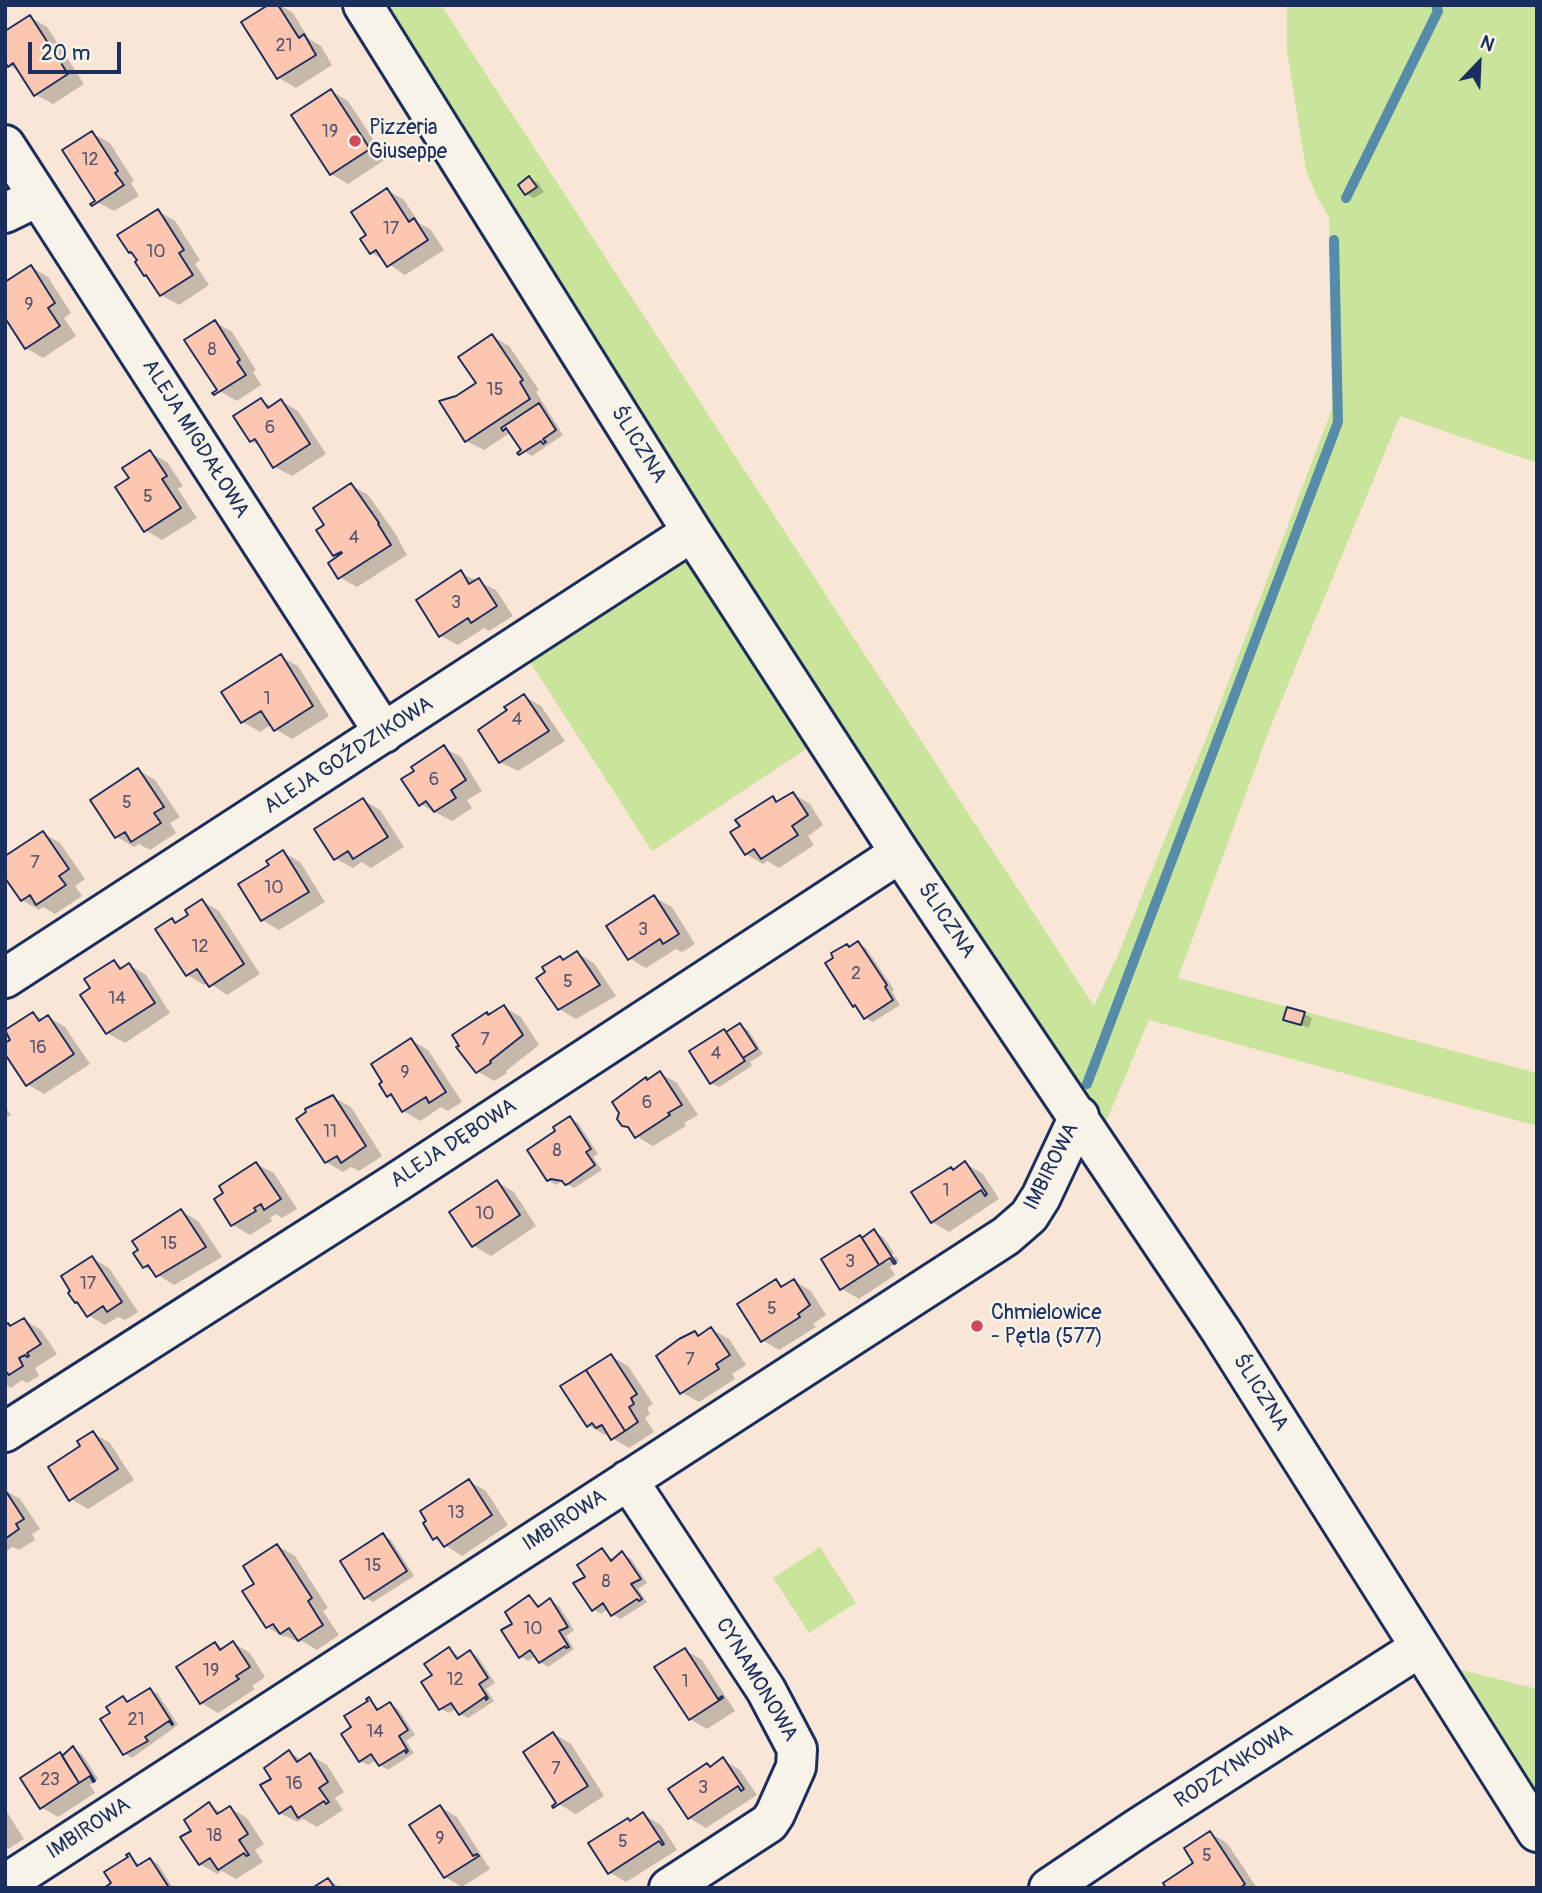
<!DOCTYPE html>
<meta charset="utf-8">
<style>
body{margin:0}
#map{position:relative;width:1542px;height:1893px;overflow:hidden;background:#f9e6d7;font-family:Pangolin,sans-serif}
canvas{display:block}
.frame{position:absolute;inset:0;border:7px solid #1b2f5e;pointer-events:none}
.north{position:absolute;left:1444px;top:28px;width:70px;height:70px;-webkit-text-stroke:5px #f7f3e8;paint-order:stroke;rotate:23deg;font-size:19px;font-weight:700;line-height:28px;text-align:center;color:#1b2f5e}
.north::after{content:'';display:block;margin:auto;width:24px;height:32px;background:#1b2f5e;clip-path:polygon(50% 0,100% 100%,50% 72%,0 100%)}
.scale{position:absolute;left:28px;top:42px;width:93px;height:32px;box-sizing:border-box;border:4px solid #1b2f5e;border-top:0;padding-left:9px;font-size:21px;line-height:24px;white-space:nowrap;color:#1b2f5e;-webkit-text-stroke:5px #f7f3e8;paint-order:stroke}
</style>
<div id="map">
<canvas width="1542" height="1893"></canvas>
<div class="frame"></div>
<div class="north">N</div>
<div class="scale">20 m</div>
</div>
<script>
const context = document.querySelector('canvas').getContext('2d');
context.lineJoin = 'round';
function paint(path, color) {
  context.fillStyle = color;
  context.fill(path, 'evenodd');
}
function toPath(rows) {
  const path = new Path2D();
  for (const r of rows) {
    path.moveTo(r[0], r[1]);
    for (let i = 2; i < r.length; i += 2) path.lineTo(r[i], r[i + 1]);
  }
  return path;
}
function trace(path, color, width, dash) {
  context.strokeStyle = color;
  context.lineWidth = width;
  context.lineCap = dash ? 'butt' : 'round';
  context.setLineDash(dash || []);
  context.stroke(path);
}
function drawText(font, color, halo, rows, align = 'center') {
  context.font = font + ' Pangolin,sans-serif';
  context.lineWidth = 5;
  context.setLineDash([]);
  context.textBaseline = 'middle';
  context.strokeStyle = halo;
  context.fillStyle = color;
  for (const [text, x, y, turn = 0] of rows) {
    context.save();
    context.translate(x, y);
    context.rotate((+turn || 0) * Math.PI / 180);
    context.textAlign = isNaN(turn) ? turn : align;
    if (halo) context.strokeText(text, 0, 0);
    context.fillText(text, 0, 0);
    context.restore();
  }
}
const green = toPath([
 [379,5,441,5,1094,1006,1117,957,1218,709,1332,409,1329,217,1317,197,1306,170,1287,50,1287,5,1537,5,1537,463,1400,416,1270,728,1178,978,1537,1073,1537,1126,1149,1020,1106,1122,1049,1038,990,961],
 [690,552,812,745,652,851,528,659],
 [820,1547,856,1603,809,1633,773,1578],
 [1458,1669,1537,1689,1537,1794]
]);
const shadow = toPath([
 [272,5,280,5,293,13,309,39,321,46,332,65,296,88,279,78],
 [30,17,47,27,84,84,53,104,36,95,21,72,10,66],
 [331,91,348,101,386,159,348,184,331,174],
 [92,133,110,143,134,181,131,183,139,196,114,211,97,202],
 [530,178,538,183,544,192,534,198,526,194],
 [387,190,404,200,419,223,431,230,444,250,405,275,371,252,368,236],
 [158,211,175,221,200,260,195,264,209,285,179,305,161,295,150,278,145,275,135,255,130,252],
 [31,267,48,277,71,313,64,318,76,336,43,358,26,348],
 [215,322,232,332,256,370,253,372,261,385,237,401,219,391],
 [492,336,509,346,539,390,536,392,563,435,532,456,524,451,511,432,484,450,466,441,457,398,478,384],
 [261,400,273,407,281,401,298,411,326,454,292,476,275,467,262,447,251,441],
 [150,453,167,462,183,486,178,489,197,518,162,540,145,530,131,478],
 [351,485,368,495,395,533,407,555,357,587,339,577,339,558,335,555,326,526],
 [461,573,496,590,513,616,489,631,484,628,458,645,441,636],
 [281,657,298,666,329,716,292,739,275,729,272,724,260,732,243,722],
 [524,696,541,706,565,741,518,771,500,762,509,711],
 [444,748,461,757,482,791,467,800,472,808,452,821,420,804],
 [138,770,155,780,180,817,170,823,176,833,150,850,139,844,134,847,117,837,92,800],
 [793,794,810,804,823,825,808,836,814,845,779,868,767,861,763,864,746,854,773,798,780,802],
 [363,800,380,810,404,847,371,868,362,862,353,868,336,859],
 [43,833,60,843,85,879,75,886,82,896,55,914,43,907,39,910,22,900],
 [283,852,300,862,325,902,279,930,262,920,271,866],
 [654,897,672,907,695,944,682,952,676,949,646,968,629,958],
 [202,901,219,911,260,974,227,995,208,982,204,985,187,975,172,920,178,923,190,915],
 [858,943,866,948,894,990,892,992,900,1005,873,1022,865,1018,860,1009,854,1006,847,946,851,948],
 [577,953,594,963,616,996,576,1019,559,1009,560,958,565,961],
 [114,962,124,968,129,965,146,975,170,1013,125,1043,107,1033,93,989],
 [504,1007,521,1017,539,1045,506,1071,507,1073,494,1081,477,1071,490,1016],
 [33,1014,44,1020,48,1017,65,1027,90,1064,44,1094,27,1084,12,1040],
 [1304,1014,1312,1018,1309,1028,1285,1019],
 [740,1025,748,1030,763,1054,750,1062,752,1066,719,1087,711,1083,724,1031,728,1033],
 [411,1040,428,1050,462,1102,448,1111,441,1107,420,1121,403,1111,397,1100,388,1095],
 [660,1073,677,1083,698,1115,684,1123,686,1126,653,1146,636,1136,632,1130,623,1125,646,1079,649,1081],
 [333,1097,351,1107,382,1156,359,1171,351,1167,343,1172,326,1162],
 [5,1106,11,1115,5,1119],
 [570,1118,578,1123,598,1154,593,1157,602,1170,574,1188,566,1183,560,1182,556,1185,548,1180,558,1131],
 [256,1164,274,1173,297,1209,282,1218,276,1214,270,1218,272,1221,250,1235,233,1225],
 [966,1164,983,1174,999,1199,949,1232,932,1222,951,1169,954,1171],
 [497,1182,514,1192,536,1226,491,1256,474,1246],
 [181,1211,198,1221,222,1257,174,1285,145,1267],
 [875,1232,883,1237,894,1253,886,1259,886,1263,896,1256,899,1261,890,1267,895,1275,859,1299,842,1289,860,1237,864,1239],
 [92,1258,109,1268,138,1312,125,1320,118,1317,105,1325,88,1315,81,1305,76,1302],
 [776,1281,785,1287,794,1281,811,1291,826,1315,813,1324,816,1327,779,1350,762,1340],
 [24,1320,41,1330,57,1354,35,1368,39,1376,27,1383,22,1380,11,1388,5,1384,5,1327,8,1325,12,1327],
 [711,1329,729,1339,746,1365,732,1374,735,1379,699,1402,681,1392,695,1333,700,1337],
 [611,1356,628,1366,653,1404,647,1408,650,1414,645,1418,654,1432,629,1448,612,1438,608,1433,605,1435,588,1425],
 [93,1433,110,1443,134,1480,88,1509,71,1499,83,1447],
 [469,1481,486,1491,508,1525,462,1556,434,1538,429,1522],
 [5,1490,20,1499,40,1529,32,1534,35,1540,19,1550,13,1547,5,1552],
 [383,1535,391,1540,414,1576,373,1602,365,1597],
 [278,1546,295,1556,328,1608,323,1611,339,1635,317,1650,302,1641,298,1642,286,1636,284,1637,267,1627,256,1585],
 [603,1551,614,1560,623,1554,631,1559,647,1583,638,1589,647,1602,621,1619,613,1615,609,1608,601,1614,593,1609,587,1578],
 [530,1598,542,1607,551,1601,559,1606,574,1630,566,1636,574,1649,548,1667,540,1662,536,1656,528,1661,520,1656,514,1625],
 [233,1643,250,1653,265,1677,252,1686,255,1689,218,1713,201,1703,215,1644,224,1649],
 [450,1650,461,1658,470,1652,478,1657,495,1683,486,1689,494,1701,468,1718,460,1714,457,1708,449,1713,441,1709,434,1676],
 [685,1650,702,1660,735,1711,707,1729,690,1719],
 [150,1690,158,1694,178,1725,132,1758,124,1753,112,1714,123,1698,130,1702],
 [370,1702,381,1710,390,1704,398,1709,415,1735,406,1741,414,1753,388,1770,380,1765,376,1760,368,1765,360,1761],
 [554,1734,571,1744,604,1796,576,1814,559,1804],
 [74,1749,82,1754,98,1779,90,1785,95,1793,58,1817,41,1807],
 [290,1753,302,1760,310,1755,327,1765,344,1792,335,1798,343,1810,317,1827,303,1819,297,1822,280,1813],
 [723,1760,740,1770,757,1795,706,1828,689,1818,707,1765,712,1768],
 [210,1806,223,1813,230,1808,247,1818,264,1844,255,1850,263,1862,236,1879,222,1871,217,1874,200,1864,194,1831],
 [440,1807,457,1817,490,1869,462,1887,445,1877],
 [5,1809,24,1839,8,1849,5,1848],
 [644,1815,661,1825,677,1850,626,1882,609,1872,628,1820,632,1822],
 [1210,1833,1227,1843,1257,1888,1168,1888,1196,1864],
 [130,1857,141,1866,150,1860,158,1864,173,1888,107,1888,113,1883],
 [328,1880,342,1888,315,1888]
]);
const stream = toPath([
 [1346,198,1438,11,1436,5],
 [1087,1084,1338,422,1334,240]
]);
const building = toPath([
 [268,5,278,5,299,38,304,34,316,55,277,79,241,22,268,5],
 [30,15,68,74,34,96,13,63,8,67,5,62,5,31,30,15],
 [331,89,370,149,330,175,291,115,331,89],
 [92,131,118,171,115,173,124,185,92,206,90,204,95,201,62,150,92,131],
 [529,176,537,187,525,195,518,185,529,176],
 [387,188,409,222,414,218,428,240,387,267,376,250,370,254,360,239,366,235,351,212,387,188],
 [158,209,184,250,179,253,193,275,160,296,146,275,144,276,135,262,137,260,131,252,129,253,117,235,158,209],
 [31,265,55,303,48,308,60,326,25,349,5,318,5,282,31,265],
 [215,320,240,360,237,362,246,375,214,395,212,393,217,390,184,340,215,320],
 [492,334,523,380,520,382,530,399,465,442,439,401,456,396,476,383,458,357,492,334],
 [261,398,268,408,281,399,310,444,273,468,255,439,250,442,233,416,261,398],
 [539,403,556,430,543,439,546,442,543,444,541,441,519,455,517,453,521,450,506,428,503,431,501,428,539,403],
 [150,450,167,476,162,479,181,508,144,532,115,487,129,478,122,468,150,450],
 [351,483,379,523,378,524,391,545,338,579,328,563,342,553,341,552,333,556,316,530,324,525,313,508,351,483],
 [461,570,469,584,479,578,497,606,471,623,468,618,439,637,416,600,461,570],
 [281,654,313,706,274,731,261,711,241,723,221,692,281,654],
 [524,694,549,731,499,763,478,730,507,710,504,707,524,694],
 [444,745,466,780,451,790,456,798,434,812,426,801,419,806,401,779,414,771,411,767,444,745],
 [138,768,164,807,154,813,161,823,131,842,125,832,115,838,90,800,138,768],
 [793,792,808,815,792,826,798,835,761,859,754,849,745,855,730,832,740,826,735,820,773,796,776,802,793,792],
 [363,798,388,837,353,859,348,851,334,860,314,829,363,798],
 [43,831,69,869,59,876,66,885,36,905,30,895,21,901,5,878,5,856,43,831],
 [283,850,309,892,261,921,238,884,269,865,266,861,283,850],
 [654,895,679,934,663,944,660,939,628,960,606,926,654,895],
 [202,899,244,964,209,987,197,969,186,976,155,929,172,918,175,923,188,915,185,910,202,899],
 [858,941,887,985,885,987,893,1000,864,1019,855,1005,853,1007,825,963,833,958,831,953,847,944,849,947,858,941],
 [577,951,600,985,558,1010,536,978,545,972,542,967,560,956,563,960,577,951],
 [114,960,120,969,129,963,155,1003,106,1034,80,995,90,988,84,979,114,960],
 [504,1005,523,1035,490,1061,491,1063,476,1073,456,1047,459,1046,452,1035,487,1012,488,1015,504,1005],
 [1287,1007,1305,1012,1301,1025,1283,1020,1287,1007],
 [33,1012,39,1021,48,1015,74,1054,26,1086,5,1054,5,1043,10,1040,5,1030,33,1012],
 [740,1023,757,1049,743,1058,726,1032,740,1023],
 [724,1029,745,1061,710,1084,689,1051,724,1029],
 [411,1038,446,1092,429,1103,426,1097,402,1112,391,1094,387,1097,379,1084,382,1082,371,1064,411,1038],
 [660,1071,682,1105,668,1113,670,1115,635,1138,628,1127,622,1126,617,1119,619,1113,612,1102,646,1077,647,1080,660,1071],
 [333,1095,366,1146,341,1163,337,1156,325,1163,296,1119,306,1112,305,1109,333,1095],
 [570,1116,591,1149,586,1152,595,1165,568,1184,565,1185,562,1181,551,1179,547,1181,527,1150,555,1131,553,1127,570,1116],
 [965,1161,987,1194,985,1196,981,1190,931,1223,911,1192,951,1167,953,1170,965,1161],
 [256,1162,281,1199,264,1210,261,1204,254,1208,256,1211,231,1226,214,1199,223,1193,219,1186,256,1162],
 [497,1180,520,1215,472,1247,449,1212,497,1180],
 [181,1209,206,1247,156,1277,148,1265,143,1268,133,1253,138,1250,132,1241,181,1209],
 [874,1229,896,1263,894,1264,890,1258,879,1265,862,1238,874,1229],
 [860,1235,879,1265,840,1290,821,1259,860,1235],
 [92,1256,122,1302,107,1312,103,1306,87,1317,77,1302,75,1303,68,1293,70,1291,61,1276,92,1256],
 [776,1279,781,1287,794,1279,810,1305,798,1314,800,1317,761,1342,737,1304,776,1279],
 [24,1318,41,1344,27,1353,29,1356,27,1357,25,1355,19,1358,23,1366,9,1375,5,1371,5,1325,8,1323,10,1326,24,1318],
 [711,1327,730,1355,716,1364,719,1369,680,1394,656,1356,679,1339,695,1331,698,1336,711,1327],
 [611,1354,637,1394,631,1398,634,1404,629,1407,638,1422,625,1431,586,1370,611,1354],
 [586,1370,625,1431,611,1440,602,1425,596,1428,592,1423,587,1427,560,1386,586,1370],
 [93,1431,118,1469,69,1501,48,1467,80,1446,77,1441,93,1431],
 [469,1479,492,1515,444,1547,437,1537,433,1540,423,1523,426,1521,420,1511,469,1479],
 [5,1490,24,1519,16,1524,19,1529,5,1539,5,1490],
 [383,1533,407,1571,364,1599,340,1561,383,1533],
 [277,1544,312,1598,308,1601,323,1625,298,1641,289,1628,280,1634,273,1624,266,1628,242,1591,254,1584,243,1566,277,1544],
 [602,1548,611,1561,622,1551,641,1579,631,1584,642,1599,639,1601,637,1599,611,1616,603,1603,592,1611,573,1583,585,1577,577,1565,602,1548],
 [529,1595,538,1607,550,1598,568,1627,559,1631,569,1647,566,1648,565,1646,539,1663,530,1650,519,1658,501,1630,512,1624,505,1612,529,1595],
 [233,1641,250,1667,236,1676,239,1679,200,1704,176,1667,215,1642,220,1650,233,1641],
 [449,1647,457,1659,470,1650,488,1678,479,1684,488,1698,486,1700,485,1697,459,1715,451,1703,439,1710,421,1682,432,1675,424,1664,449,1647],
 [685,1648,718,1699,722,1696,723,1698,689,1720,654,1667,685,1648],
 [150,1688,173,1724,172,1725,169,1721,145,1737,148,1741,123,1755,100,1719,110,1713,106,1707,123,1696,127,1702,150,1688],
 [369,1697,377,1710,390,1702,408,1730,399,1736,408,1751,406,1753,405,1750,379,1766,371,1754,359,1762,341,1734,351,1727,344,1716,368,1701,366,1699,369,1697],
 [553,1732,588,1786,553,1808,552,1806,556,1803,523,1752,553,1732],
 [73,1746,95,1781,93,1782,90,1776,79,1783,62,1756,73,1746],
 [289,1750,297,1762,310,1753,328,1782,319,1788,329,1802,326,1804,324,1801,298,1818,291,1806,279,1814,260,1785,271,1779,264,1768,289,1750],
 [60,1752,79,1783,40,1809,20,1778,60,1752],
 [723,1757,744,1789,741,1791,738,1786,688,1819,668,1789,707,1763,710,1767,723,1757],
 [209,1802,217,1814,230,1806,248,1834,239,1840,249,1855,246,1856,244,1853,218,1870,210,1858,199,1865,180,1837,191,1831,184,1820,209,1802],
 [440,1805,473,1856,477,1854,479,1856,444,1878,409,1825,440,1805],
 [643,1812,664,1844,662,1845,659,1841,608,1874,588,1843,628,1818,630,1821,643,1812],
 [1210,1831,1245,1884,1240,1888,1166,1888,1163,1883,1193,1863,1184,1848,1210,1831],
 [129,1853,137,1866,150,1858,168,1886,164,1888,104,1888,111,1883,104,1872,128,1857,126,1855,129,1853],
 [328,1878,335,1888,312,1888,328,1878]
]);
const minor = toPath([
 [363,5,692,532,900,853,1221,1331,1537,1832],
 [5,145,384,733],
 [5,213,38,197],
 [5,978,692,532],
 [5,1432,397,1182,900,853],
 [628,1480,766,1690,797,1749,796,1767,775,1814,769,1823,669,1888],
 [5,1884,1006,1236,1029,1216,1041,1197,1079,1116],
 [1049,1888,1138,1828,1419,1648]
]);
const markers = [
 [355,141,7,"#d1495b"],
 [977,1326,7,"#d1495b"]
];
const numberNames = [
 ["21",284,46],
 ["19",330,132],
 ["12",90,160],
 ["17",391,229],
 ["10",156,252],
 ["9",29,305],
 ["8",212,350],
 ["15",495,390],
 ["6",270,428],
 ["5",148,497],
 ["4",354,538],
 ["3",456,603],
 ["1",267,699],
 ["4",517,720],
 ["6",434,780],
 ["5",127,803],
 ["7",35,863],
 ["10",274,888],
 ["3",643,930],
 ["12",200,947],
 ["2",856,974],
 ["5",568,982],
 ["14",117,999],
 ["7",485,1040],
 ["16",38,1048],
 ["4",716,1054],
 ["9",405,1073],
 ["6",647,1103],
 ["11",330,1132],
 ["8",557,1151],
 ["1",946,1191],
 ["10",485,1214],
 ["15",169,1244],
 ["3",850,1262],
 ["17",88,1284],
 ["5",772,1309],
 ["7",690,1360],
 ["13",456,1513],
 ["15",373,1566],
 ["8",606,1582],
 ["10",533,1629],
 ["19",211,1671],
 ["12",455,1680],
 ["1",685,1682],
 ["21",136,1720],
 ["14",375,1732],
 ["7",556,1769],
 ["23",50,1780],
 ["16",294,1784],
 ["3",703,1788],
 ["18",214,1836],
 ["9",440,1839],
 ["5",623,1842],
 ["5",1207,1856]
];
const poiNames = [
 ["Pizzeria",369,129],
 ["Giuseppe",369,153],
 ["Chmielowice",991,1314],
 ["- Pętla (577)",991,1338]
];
const streetNames = [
 ["ALEJA MIGDAŁOWA",195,439,58],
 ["ŚLICZNA",638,445,58],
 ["ALEJA GOŹDZIKOWA",349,756,-33],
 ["ŚLICZNA",946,921,56],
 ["ALEJA DĘBOWA",454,1144,-33],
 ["IMBIROWA",1052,1167,-63],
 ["ŚLICZNA",1260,1393,58],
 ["IMBIROWA",565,1521,-33],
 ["CYNAMONOWA",756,1680,59],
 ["RODZYNKOWA",1234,1767,-33],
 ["IMBIROWA",89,1829,-33]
];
paint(green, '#c9e49b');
paint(shadow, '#0003');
trace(stream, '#568ca9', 10);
paint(building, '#fdc6b0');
trace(building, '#1b2f5e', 2);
trace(minor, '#1b2f5e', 44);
trace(minor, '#f7f3e8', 38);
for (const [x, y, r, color] of markers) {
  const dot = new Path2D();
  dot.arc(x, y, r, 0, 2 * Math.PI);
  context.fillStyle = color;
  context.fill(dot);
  trace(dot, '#f7f3e8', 2.5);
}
drawText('18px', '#545572', null, numberNames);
drawText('21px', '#1b2f5e', '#f7f3e8', poiNames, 'left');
drawText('21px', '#1b2f5e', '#f7f3e8', streetNames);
</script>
